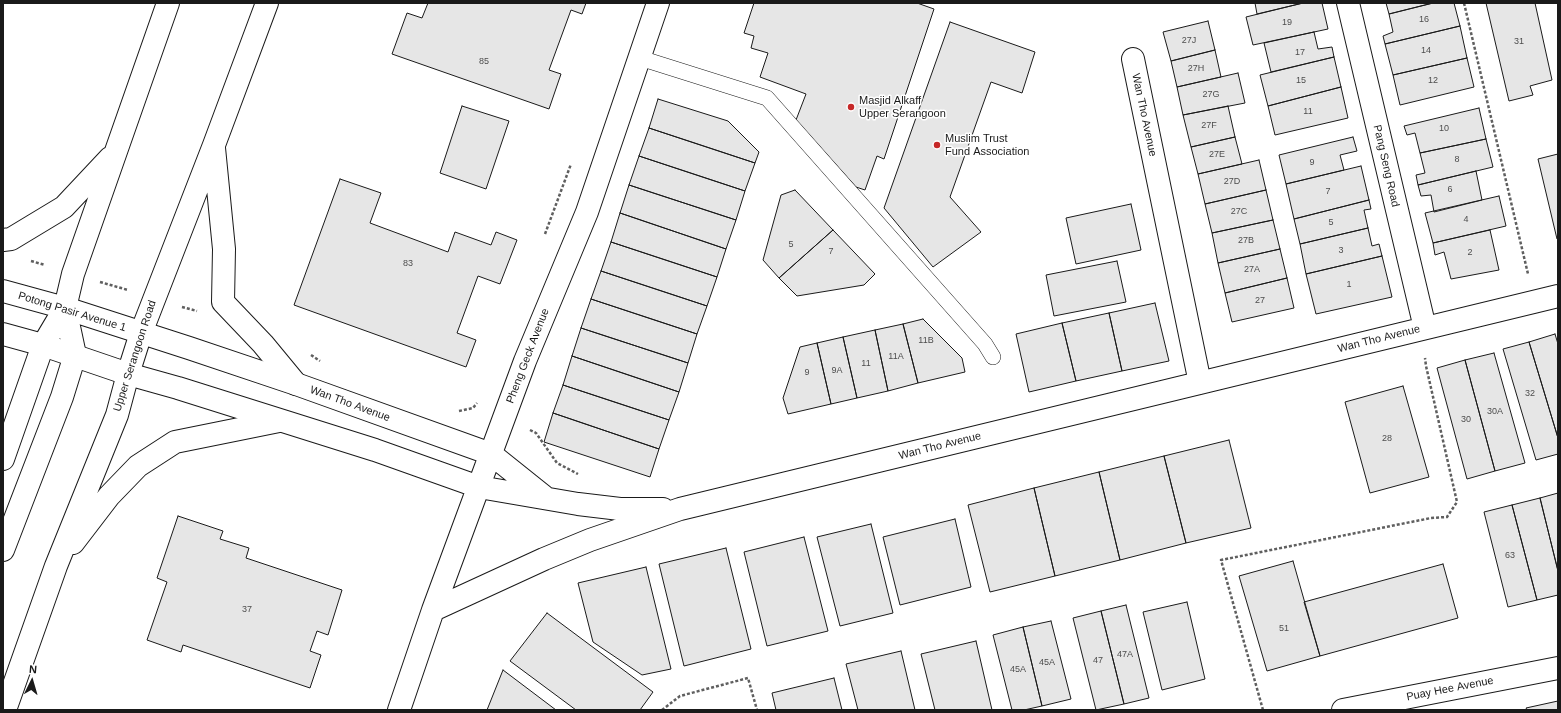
<!DOCTYPE html>
<style>
body{margin:0}
#map{position:relative;width:1561px;height:713px;overflow:hidden;background:#fff;font-family:Arial,sans-serif}
canvas{display:block}
.frame{position:absolute;inset:0;border:4px solid #1a1a1a;pointer-events:none}
.north{position:absolute;left:12px;top:661px;width:40px;height:40px;-webkit-text-stroke:3px #fff;paint-order:stroke;rotate:5deg;font-size:11px;font-weight:700;line-height:16px;text-align:center;color:#1a1a1a}
.north::after{content:'';display:block;margin:auto;width:14px;height:18px;background:#1a1a1a;clip-path:polygon(50% 0,100% 100%,50% 72%,0 100%)}
</style>
<div id="map">
<canvas width="1561" height="713"></canvas>
<div class="frame"></div>
<div class="north">N</div>
</div>
<script>
const context = document.querySelector('canvas').getContext('2d');
context.lineJoin = 'round';
function paint(path, color) {
  context.fillStyle = color;
  context.fill(path, 'evenodd');
}
function toPath(rows) {
  const path = new Path2D();
  for (const r of rows) {
    path.moveTo(r[0], r[1]);
    for (let i = 2; i < r.length; i += 2) path.lineTo(r[i], r[i + 1]);
  }
  return path;
}
function trace(path, color, width, dash) {
  context.strokeStyle = color;
  context.lineWidth = width;
  context.lineCap = dash ? 'butt' : 'round';
  context.setLineDash(dash || []);
  context.stroke(path);
}
function drawText(font, color, halo, rows, align = 'center') {
  context.font = font + ' Arial,sans-serif';
  context.lineWidth = 3;
  context.setLineDash([]);
  context.textBaseline = 'middle';
  context.strokeStyle = halo;
  context.fillStyle = color;
  for (const [text, x, y, turn = 0] of rows) {
    context.save();
    context.translate(x, y);
    context.rotate((+turn || 0) * Math.PI / 180);
    context.textAlign = isNaN(turn) ? turn : align;
    if (halo) context.strokeText(text, 0, 0);
    context.fillText(text, 0, 0);
    context.restore();
  }
}
const building = toPath([
 [428,3,586,3,582,14,571,10,549,70,561,74,549,109,392,54,407,13,422,18,428,3],
 [754,3,917,3,934,9,884,159,877,156,865,190,856,187,796,120,806,94,760,77,768,53,751,48,754,36,744,33,754,3],
 [1255,3,1303,3,1257,14,1255,3],
 [1303,3,1322,3,1328,29,1253,45,1246,17,1303,3],
 [1386,3,1433,3,1389,14,1386,3],
 [1433,3,1454,3,1460,26,1385,44,1383,36,1393,32,1389,14,1433,3],
 [1486,3,1535,3,1552,80,1530,86,1533,95,1509,101,1486,3],
 [1208,21,1215,50,1171,61,1163,32,1208,21],
 [950,22,1035,52,1022,93,991,82,950,197,981,232,933,267,884,208,950,22],
 [1460,26,1467,58,1393,75,1385,44,1460,26],
 [1314,32,1318,49,1332,47,1334,57,1271,72,1264,43,1314,32],
 [1215,50,1221,77,1177,87,1171,61,1215,50],
 [1334,57,1341,87,1268,106,1260,75,1334,57],
 [1467,58,1474,87,1400,105,1393,75,1467,58],
 [1238,73,1245,103,1183,115,1177,87,1238,73],
 [1341,87,1348,118,1275,135,1268,106,1341,87],
 [658,99,728,121,759,152,755,163,649,128,658,99],
 [462,106,509,121,486,189,440,173,462,106],
 [1228,106,1235,137,1191,147,1183,115,1228,106],
 [1479,108,1486,139,1420,153,1415,133,1407,135,1404,126,1479,108],
 [649,128,755,163,745,191,639,156,649,128],
 [1235,137,1242,164,1198,174,1191,147,1235,137],
 [1353,137,1357,151,1340,155,1344,170,1286,184,1279,155,1353,137],
 [1486,139,1493,167,1418,185,1416,175,1425,173,1420,153,1486,139],
 [1558,154,1558,239,1557,239,1538,159,1558,154],
 [639,156,745,191,736,220,629,185,639,156],
 [1259,160,1266,190,1205,204,1198,174,1259,160],
 [1361,166,1369,200,1294,219,1286,184,1361,166],
 [1476,171,1482,200,1434,212,1431,195,1421,196,1418,185,1476,171],
 [340,179,381,193,370,223,448,252,455,232,491,245,496,232,517,240,500,284,478,276,457,333,476,340,466,367,294,305,340,179],
 [629,185,736,220,726,249,620,213,629,185],
 [795,190,833,230,779,278,763,260,781,195,795,190],
 [1266,190,1273,220,1212,233,1205,204,1266,190],
 [1499,196,1506,226,1433,243,1425,213,1499,196],
 [1369,200,1371,209,1364,210,1368,228,1300,244,1294,219,1369,200],
 [1131,204,1141,250,1076,264,1066,218,1131,204],
 [620,213,726,249,717,277,611,242,620,213],
 [1273,220,1280,249,1218,263,1212,233,1273,220],
 [1368,228,1372,246,1379,244,1382,256,1306,274,1300,244,1368,228],
 [833,230,875,274,864,285,797,296,779,278,833,230],
 [1490,230,1499,270,1451,279,1444,252,1435,255,1433,243,1490,230],
 [611,242,717,277,707,306,601,271,611,242],
 [1280,249,1287,278,1225,293,1218,263,1280,249],
 [1382,256,1392,297,1316,314,1306,274,1382,256],
 [1117,261,1126,302,1054,316,1046,275,1117,261],
 [601,271,707,306,697,334,591,299,601,271],
 [1287,278,1294,308,1232,322,1225,293,1287,278],
 [591,299,697,334,688,363,581,328,591,299],
 [1155,303,1169,361,1122,371,1109,313,1155,303],
 [1109,313,1122,371,1076,381,1062,323,1109,313],
 [923,319,962,358,965,372,918,383,903,324,923,319],
 [1062,323,1076,381,1029,392,1016,334,1062,323],
 [903,324,918,383,888,391,875,330,903,324],
 [581,328,688,363,679,392,572,356,581,328],
 [875,330,888,391,857,398,843,337,875,330],
 [1555,334,1558,344,1558,438,1529,342,1555,334],
 [843,337,857,398,831,404,817,343,843,337],
 [1529,342,1558,438,1558,454,1536,460,1503,349,1529,342],
 [817,343,831,404,788,414,783,398,800,347,817,343],
 [1494,353,1525,463,1495,471,1465,360,1494,353],
 [572,356,679,392,669,420,563,385,572,356],
 [1465,360,1495,471,1467,479,1437,368,1465,360],
 [563,385,669,420,659,449,553,413,563,385],
 [1403,386,1429,477,1370,493,1345,402,1403,386],
 [553,413,659,449,650,477,544,442,553,413],
 [1229,440,1251,528,1186,543,1164,456,1229,440],
 [1164,456,1186,543,1120,560,1099,472,1164,456],
 [1099,472,1120,560,1055,576,1034,488,1099,472],
 [1034,488,1055,576,990,592,968,505,1034,488],
 [1558,493,1558,571,1540,498,1558,493],
 [1540,498,1558,571,1558,595,1537,600,1512,505,1540,498],
 [1512,505,1537,600,1508,607,1484,512,1512,505],
 [178,516,223,531,220,539,249,548,246,558,342,590,328,635,317,631,310,651,321,655,310,688,183,645,181,652,147,640,167,582,157,578,178,516],
 [955,519,971,587,900,605,883,537,955,519],
 [871,524,893,613,840,626,817,537,871,524],
 [804,537,828,631,767,646,744,552,804,537],
 [726,548,751,649,684,666,659,564,726,548],
 [1293,561,1320,656,1267,671,1239,576,1293,561],
 [1443,564,1458,618,1320,656,1304,602,1443,564],
 [646,567,671,669,642,675,593,642,578,583,646,567],
 [1187,602,1205,679,1162,690,1143,612,1187,602],
 [1126,605,1149,698,1124,704,1101,611,1126,605],
 [1101,611,1124,704,1096,710,1073,618,1101,611],
 [547,613,653,692,640,710,576,710,510,661,547,613],
 [1051,621,1071,699,1042,706,1023,627,1051,621],
 [1023,627,1042,706,1024,710,1012,710,993,635,1023,627],
 [976,641,992,710,935,710,921,654,976,641],
 [901,651,915,710,858,710,846,664,901,651],
 [503,670,556,710,487,710,503,670],
 [834,678,842,710,776,710,772,693,834,678],
 [1558,701,1558,710,1527,710,1526,708,1558,701]
]);
const path = toPath([
 [1464,3,1528,274],
 [545,234,571,164],
 [31,261,45,265],
 [100,282,128,290],
 [182,307,197,311],
 [311,355,320,361],
 [459,411,473,408,477,403],
 [530,430,536,433,557,463,578,474],
 [662,710,680,696,748,678,757,710],
 [1263,710,1221,560,1431,518,1447,517,1457,502,1426,366,1425,358]
]);
const service = toPath([
 [640,58,767,98,985,344,993,357]
]);
const minor = toPath([
 [1348,3,1425,328],
 [1133,59,1200,383],
 [3,291,65,308,189,348,296,384,491,454,546,498],
 [3,334,43,345,128,374,178,388,375,450,479,487,578,504,620,509,663,509],
 [433,610,544,559,590,540,680,509,1558,296],
 [399,710,433,610,525,361,587,212,658,3],
 [1343,710,1558,668]
]);
const primary = toPath([
 [214,148,224,249,223,302,263,344,296,384],
 [3,240,11,239,64,207,110,158],
 [3,459,43,345,65,308],
 [73,543,109,496,138,466,175,442,279,421],
 [3,550,62,397,75,355,65,308,73,274,168,3],
 [5,710,56,566,117,415,128,374,141,333,214,145,267,3]
]);
const markers = [
 [851,107,4,"#c62828"],
 [937,145,4,"#c62828"]
];
const numberNames = [
 ["16",1424,20],
 ["19",1287,23],
 ["27J",1189,41],
 ["31",1519,42],
 ["14",1426,51],
 ["17",1300,53],
 ["85",484,62],
 ["27H",1196,69],
 ["15",1301,81],
 ["12",1433,81],
 ["27G",1211,95],
 ["11",1308,112],
 ["27F",1209,126],
 ["10",1444,129],
 ["27E",1217,155],
 ["8",1457,160],
 ["9",1312,163],
 ["27D",1232,182],
 ["6",1450,190],
 ["7",1328,192],
 ["27C",1239,212],
 ["4",1466,220],
 ["5",1331,223],
 ["27B",1246,241],
 ["5",791,245],
 ["3",1341,251],
 ["7",831,252],
 ["2",1470,253],
 ["83",408,264],
 ["27A",1252,270],
 ["1",1349,285],
 ["27",1260,301],
 ["11B",926,341],
 ["11A",896,357],
 ["11",866,364],
 ["9A",837,371],
 ["9",807,373],
 ["32",1530,394],
 ["30A",1495,412],
 ["30",1466,420],
 ["28",1387,439],
 ["63",1510,556],
 ["37",247,610],
 ["51",1284,629],
 ["47A",1125,655],
 ["47",1098,661],
 ["45A",1047,663],
 ["45A",1018,670]
];
const poiNames = [
 ["Masjid Alkaff",859,101],
 ["Upper Serangoon",859,114],
 ["Muslim Trust",945,139],
 ["Fund Association",945,152]
];
const streetNames = [
 ["Wan Tho Avenue",1144,115,78],
 ["Pang Seng Road",1386,166,77],
 ["Potong Pasir Avenue 1",72,312,17],
 ["Wan Tho Avenue",1379,339,-14],
 ["Upper Serangoon Road",135,356,-72],
 ["Pheng Geck Avenue",528,356,-69],
 ["Wan Tho Avenue",350,404,20],
 ["Wan Tho Avenue",940,446,-14],
 ["Puay Hee Avenue",1450,689,-11]
];
paint(building, '#e6e6e6');
trace(building, '#1a1a1a', 1);
trace(service, '#1a1a1a', 16);
trace(minor, '#1a1a1a', 24);
trace(primary, '#1a1a1a', 24);
trace(path, '#5f5f5f', 2.5, [3, 2]);
trace(service, '#fff', 15);
trace(minor, '#fff', 22);
trace(primary, '#fff', 22);
for (const [x, y, r, color] of markers) {
  const dot = new Path2D();
  dot.arc(x, y, r, 0, 2 * Math.PI);
  context.fillStyle = color;
  context.fill(dot);
  trace(dot, '#fff', 1.5);
}
drawText('9px', '#4d4d4d', null, numberNames);
drawText('11px', '#1a1a1a', '#fff', poiNames, 'left');
drawText('11px', '#1a1a1a', '#fff', streetNames);
</script>
